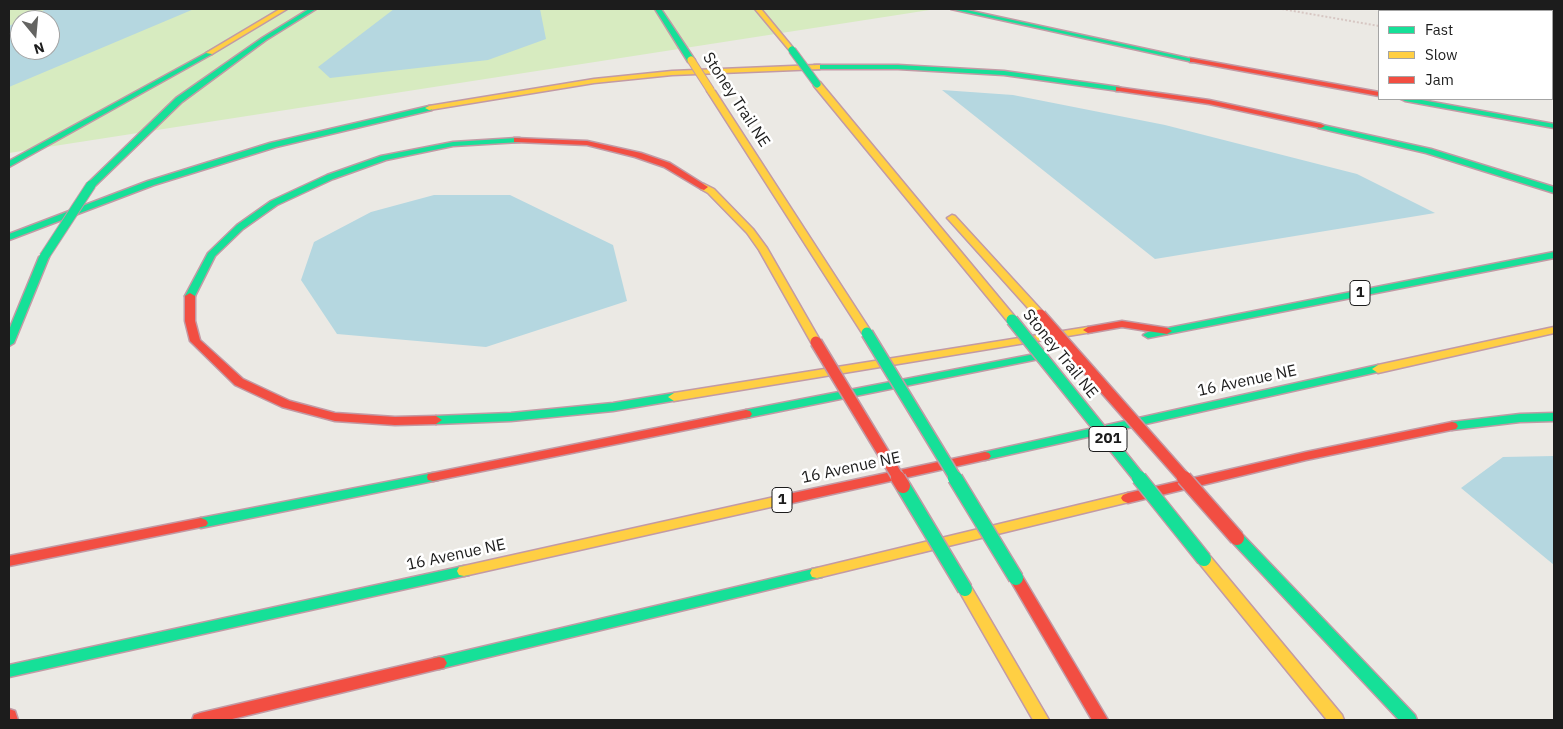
<!DOCTYPE html>
<style>
body{margin:0}
#map{position:relative;width:1563px;height:729px;overflow:hidden;background:#ebe9e4;font-family:"IBM Plex Sans",sans-serif}
canvas{display:block}
.frame{position:absolute;inset:0;border:10px solid #1c1c1c;pointer-events:none}
.legend{position:absolute;left:1378px;top:10px;width:175px;height:90px;box-sizing:border-box;background:#fff;border:1px solid #a4a4a4;margin:0;padding:6px 9px;list-style:none;font-size:15px;color:#1c1c1c}
.legend li{display:flex;align-items:center;gap:10px;height:25px}
.legend b{width:25px;border:1px solid #a4a4a4}
.north{position:absolute;left:10px;top:10px;width:50px;height:50px;box-sizing:border-box;background:#fff;border:1px solid #a4a4a4;border-radius:50%;rotate:163deg;font-size:14px;font-weight:700;line-height:20px;text-align:center;color:#1c1c1c}
.north::after{content:'';display:block;margin:auto;width:18px;height:22px;background:#646462;clip-path:polygon(50% 0,100% 100%,50% 72%,0 100%)}
</style>
<div id="map">
<canvas width="1563" height="729"></canvas>
<div class="frame"></div>
<ul class="legend">
<li><b style="height:6px;background:#16e098"></b>Fast</li>
<li><b style="height:6px;background:#ffcf43"></b>Slow</li>
<li><b style="height:6px;background:#f24e42"></b>Jam</li>
</ul>
<div class="north">N</div>
</div>
<script>
const context = document.querySelector('canvas').getContext('2d');
context.lineJoin = 'round';
function paint(path, color) {
  context.fillStyle = color;
  context.fill(path, 'evenodd');
}
function toPath(rows) {
  const path = new Path2D();
  for (const r of rows) {
    path.moveTo(r[0], r[1]);
    for (let i = 2; i < r.length; i += 2) path.lineTo(r[i], r[i + 1]);
  }
  return path;
}
function trace(path, color, width, dash) {
  context.strokeStyle = color;
  context.lineWidth = width;
  context.lineCap = dash ? 'butt' : 'round';
  context.setLineDash(dash || []);
  context.stroke(path);
}
function drawText(font, color, halo, rows, align = 'center') {
  context.font = font + ' "IBM Plex Sans",sans-serif';
  context.lineWidth = 5;
  context.setLineDash([]);
  context.textBaseline = 'middle';
  context.strokeStyle = halo;
  context.fillStyle = color;
  for (const [text, x, y, turn = 0] of rows) {
    context.save();
    context.translate(x, y);
    context.rotate((+turn || 0) * Math.PI / 180);
    context.textAlign = isNaN(turn) ? turn : align;
    if (halo) context.strokeText(text, 0, 0);
    context.fillText(text, 0, 0);
    context.restore();
  }
}
const grass = toPath([
 [9,9,936,9,9,153],
 [20,20,50,20,50,50,20,50]
]);
const water = toPath([
 [47,9,194,9,9,87,9,26,20,21,20,50,50,50,50,20,21,20],
 [394,9,540,9,546,39,488,60,330,78,318,67],
 [942,90,1013,95,1165,125,1357,174,1435,213,1155,259],
 [434,195,510,195,613,245,627,301,486,347,337,334,301,280,314,242,371,212],
 [1554,456,1554,565,1461,488,1503,457]
]);
const path = toPath([
 [1282,9,1379,26],
 [1552,50,1554,50]
]);
const fast = toPath([
 [309,9,316,9,266,40,182,102,94,187,88,187,88,183,176,98,262,38,309,9],
 [655,9,661,9,695,60,694,62,688,62,655,9],
 [951,9,962,9,1197,60,1193,62,951,9],
 [210,51,212,52,212,54,9,167,9,161,210,51],
 [814,65,898,65,1004,71,1119,87,1123,89,1119,91,1004,75,898,69,814,69,814,65],
 [1401,99,1416,99,1554,124,1554,128,1405,101,1401,99],
 [429,106,432,106,432,110,276,147,154,185,9,240,9,234,148,181,270,143,429,106],
 [1318,124,1431,149,1554,187,1554,193,1426,153,1318,128,1318,124],
 [517,138,520,138,520,142,453,146,386,160,333,179,277,205,243,229,215,256,194,298,186,298,185,296,208,253,237,225,271,201,327,175,381,156,453,142,517,138],
 [1554,252,1554,258,1148,338,1143,335,1148,332,1554,252],
 [44,254,49,257,14,343,9,346,9,330,39,257,44,254],
 [1040,353,1044,354,1046,356,1044,358,746,418,740,414,746,410,1040,353],
 [1378,365,1384,369,1382,371,985,460,981,459,979,456,981,453,985,452,1378,365],
 [674,393,678,394,680,397,678,400,613,411,511,421,436,424,430,420,436,416,511,413,613,403,674,393],
 [1554,413,1554,421,1520,422,1452,430,1446,426,1452,422,1520,414,1554,413],
 [433,473,438,474,439,477,438,480,201,528,196,526,194,523,196,520,201,518,433,473],
 [1237,533,1242,534,1415,715,1417,720,1399,720,1232,542,1230,538,1232,534,1237,533],
 [464,566,469,567,471,571,469,575,464,576,9,677,9,665,464,566],
 [817,568,822,569,824,573,822,577,817,578,439,669,434,668,431,663,434,658,439,657,817,568]
]);
const slow = toPath([
 [280,9,287,9,212,54,206,53,280,9],
 [755,9,761,9,794,49,794,51,790,51,755,9],
 [817,65,820,65,820,69,672,75,594,83,429,110,425,108,429,106,594,79,672,71,817,65],
 [814,82,820,82,1016,318,1017,320,1016,322,1008,322,814,86,814,82],
 [708,89,715,91,872,333,871,335,867,336,862,333,707,91,708,89],
 [704,184,714,189,753,229,767,248,821,342,820,344,812,344,759,250,747,233,708,193,701,189,700,187,704,184],
 [952,215,955,216,1044,313,1045,315,1044,317,1036,317,949,220,947,218,952,215],
 [1088,327,1092,328,1093,330,1092,332,674,401,668,397,674,393,1088,327],
 [1554,327,1554,333,1378,373,1372,369,1378,365,1554,327],
 [1128,493,1133,495,1135,498,1133,501,817,578,812,577,810,573,812,569,817,568,1128,493],
 [779,496,784,498,786,501,784,504,464,576,459,575,457,571,459,567,464,566,779,496],
 [1204,554,1209,555,1342,715,1344,720,1327,720,1199,563,1197,559,1199,555,1204,554],
 [965,583,970,585,1049,720,1033,720,958,589,960,585,965,583]
]);
const jam = toPath([
 [1190,58,1379,92,1379,96,1193,62,1190,62,1190,58],
 [1116,87,1209,100,1321,124,1325,126,1321,128,1209,104,1119,91,1116,91,1116,87],
 [514,138,587,141,641,153,670,163,708,187,704,190,701,189,664,167,635,157,587,145,517,142,514,142,514,138],
 [190,293,195,296,195,321,200,340,243,379,290,401,335,413,395,417,436,416,442,420,436,424,395,425,335,421,282,407,235,385,190,341,185,321,185,296,190,293],
 [1122,321,1167,328,1172,331,1167,334,1122,327,1088,333,1083,330,1088,327,1122,321],
 [746,410,750,411,752,414,750,417,433,481,428,480,427,477,428,474,433,473,746,410],
 [1452,422,1456,423,1458,426,1456,429,1306,460,1128,503,1123,501,1121,498,1123,495,1128,493,1306,452,1452,422],
 [985,452,989,453,991,456,989,459,779,506,774,504,772,501,774,498,779,496,985,452],
 [201,518,206,520,208,523,206,526,9,566,9,556,201,518],
 [1016,573,1021,574,1108,720,1092,720,1009,578,1011,574,1016,573],
 [439,657,444,658,447,663,444,668,439,669,228,720,192,720,194,715,200,713,439,657],
 [9,709,15,711,18,720,9,720,9,709]
]);
const fastBridgeFar3 = toPath([
 [792,50,817,84]
]);
const fastBridgeFar2 = toPath([
 [44,257,91,185]
]);
const fastBridgeFar1 = toPath([
 [1012,320,1140,479],
 [867,333,956,479]
]);
const fastBridge = toPath([
 [955,478,1016,578],
 [1139,478,1204,559],
 [903,486,965,589]
]);
const slowBridge = toPath([
 [691,60,711,91]
]);
const jamBridgeFar1 = toPath([
 [1040,315,1185,479],
 [816,342,899,479]
]);
const jamBridge = toPath([
 [898,478,903,486],
 [1184,478,1237,538]
]);
const shields = [
 [1360,293,20],
 [1108,439,38],
 [782,500,20]
];
const shieldNames = [
 ["1",1360,293],
 ["201",1108,439],
 ["1",782,500]
];
const streetNames = [
 ["Stoney Trail NE",736,100,57],
 ["Stoney Trail NE",1060,354,51],
 ["16 Avenue NE",1247,381,-12],
 ["16 Avenue NE",851,468,-12],
 ["16 Avenue NE",456,555,-12]
];
paint(grass, '#d7ebc0');
paint(water, '#b5d7e0');
trace(fast, '#c29aa5', 3);
trace(slow, '#c29aa5', 3);
trace(jam, '#c29aa5', 3);
trace(path, '#d7c7c3', 2, [2, 2]);
paint(fast, '#16e098');
paint(slow, '#ffcf43');
paint(jam, '#f24e42');
trace(fastBridgeFar3, '#c29aa5', 9, []);
trace(fastBridgeFar2, '#c29aa5', 11, []);
trace(fastBridgeFar1, '#c29aa5', 14, []);
trace(fastBridge, '#c29aa5', 17, []);
trace(slowBridge, '#c29aa5', 9, []);
trace(jamBridgeFar1, '#c29aa5', 14, []);
trace(jamBridge, '#c29aa5', 17, []);
trace(fastBridgeFar3, '#16e098', 7);
trace(fastBridgeFar2, '#16e098', 9);
trace(fastBridgeFar1, '#16e098', 11);
trace(fastBridge, '#16e098', 14);
trace(slowBridge, '#ffcf43', 7);
trace(jamBridgeFar1, '#f24e42', 11);
trace(jamBridge, '#f24e42', 14);
for (const [x, y, w] of shields) {
  const box = new Path2D();
  box.roundRect(x - w / 2, y - 12.5, w, 25, 4);
  context.fillStyle = '#fff';
  context.fill(box);
  trace(box, '#1c1c1c', 1);
}
drawText('bold 15px', '#1c1c1c', null, shieldNames);
drawText('16px', '#1c1c1c', '#fff', streetNames);
</script>
